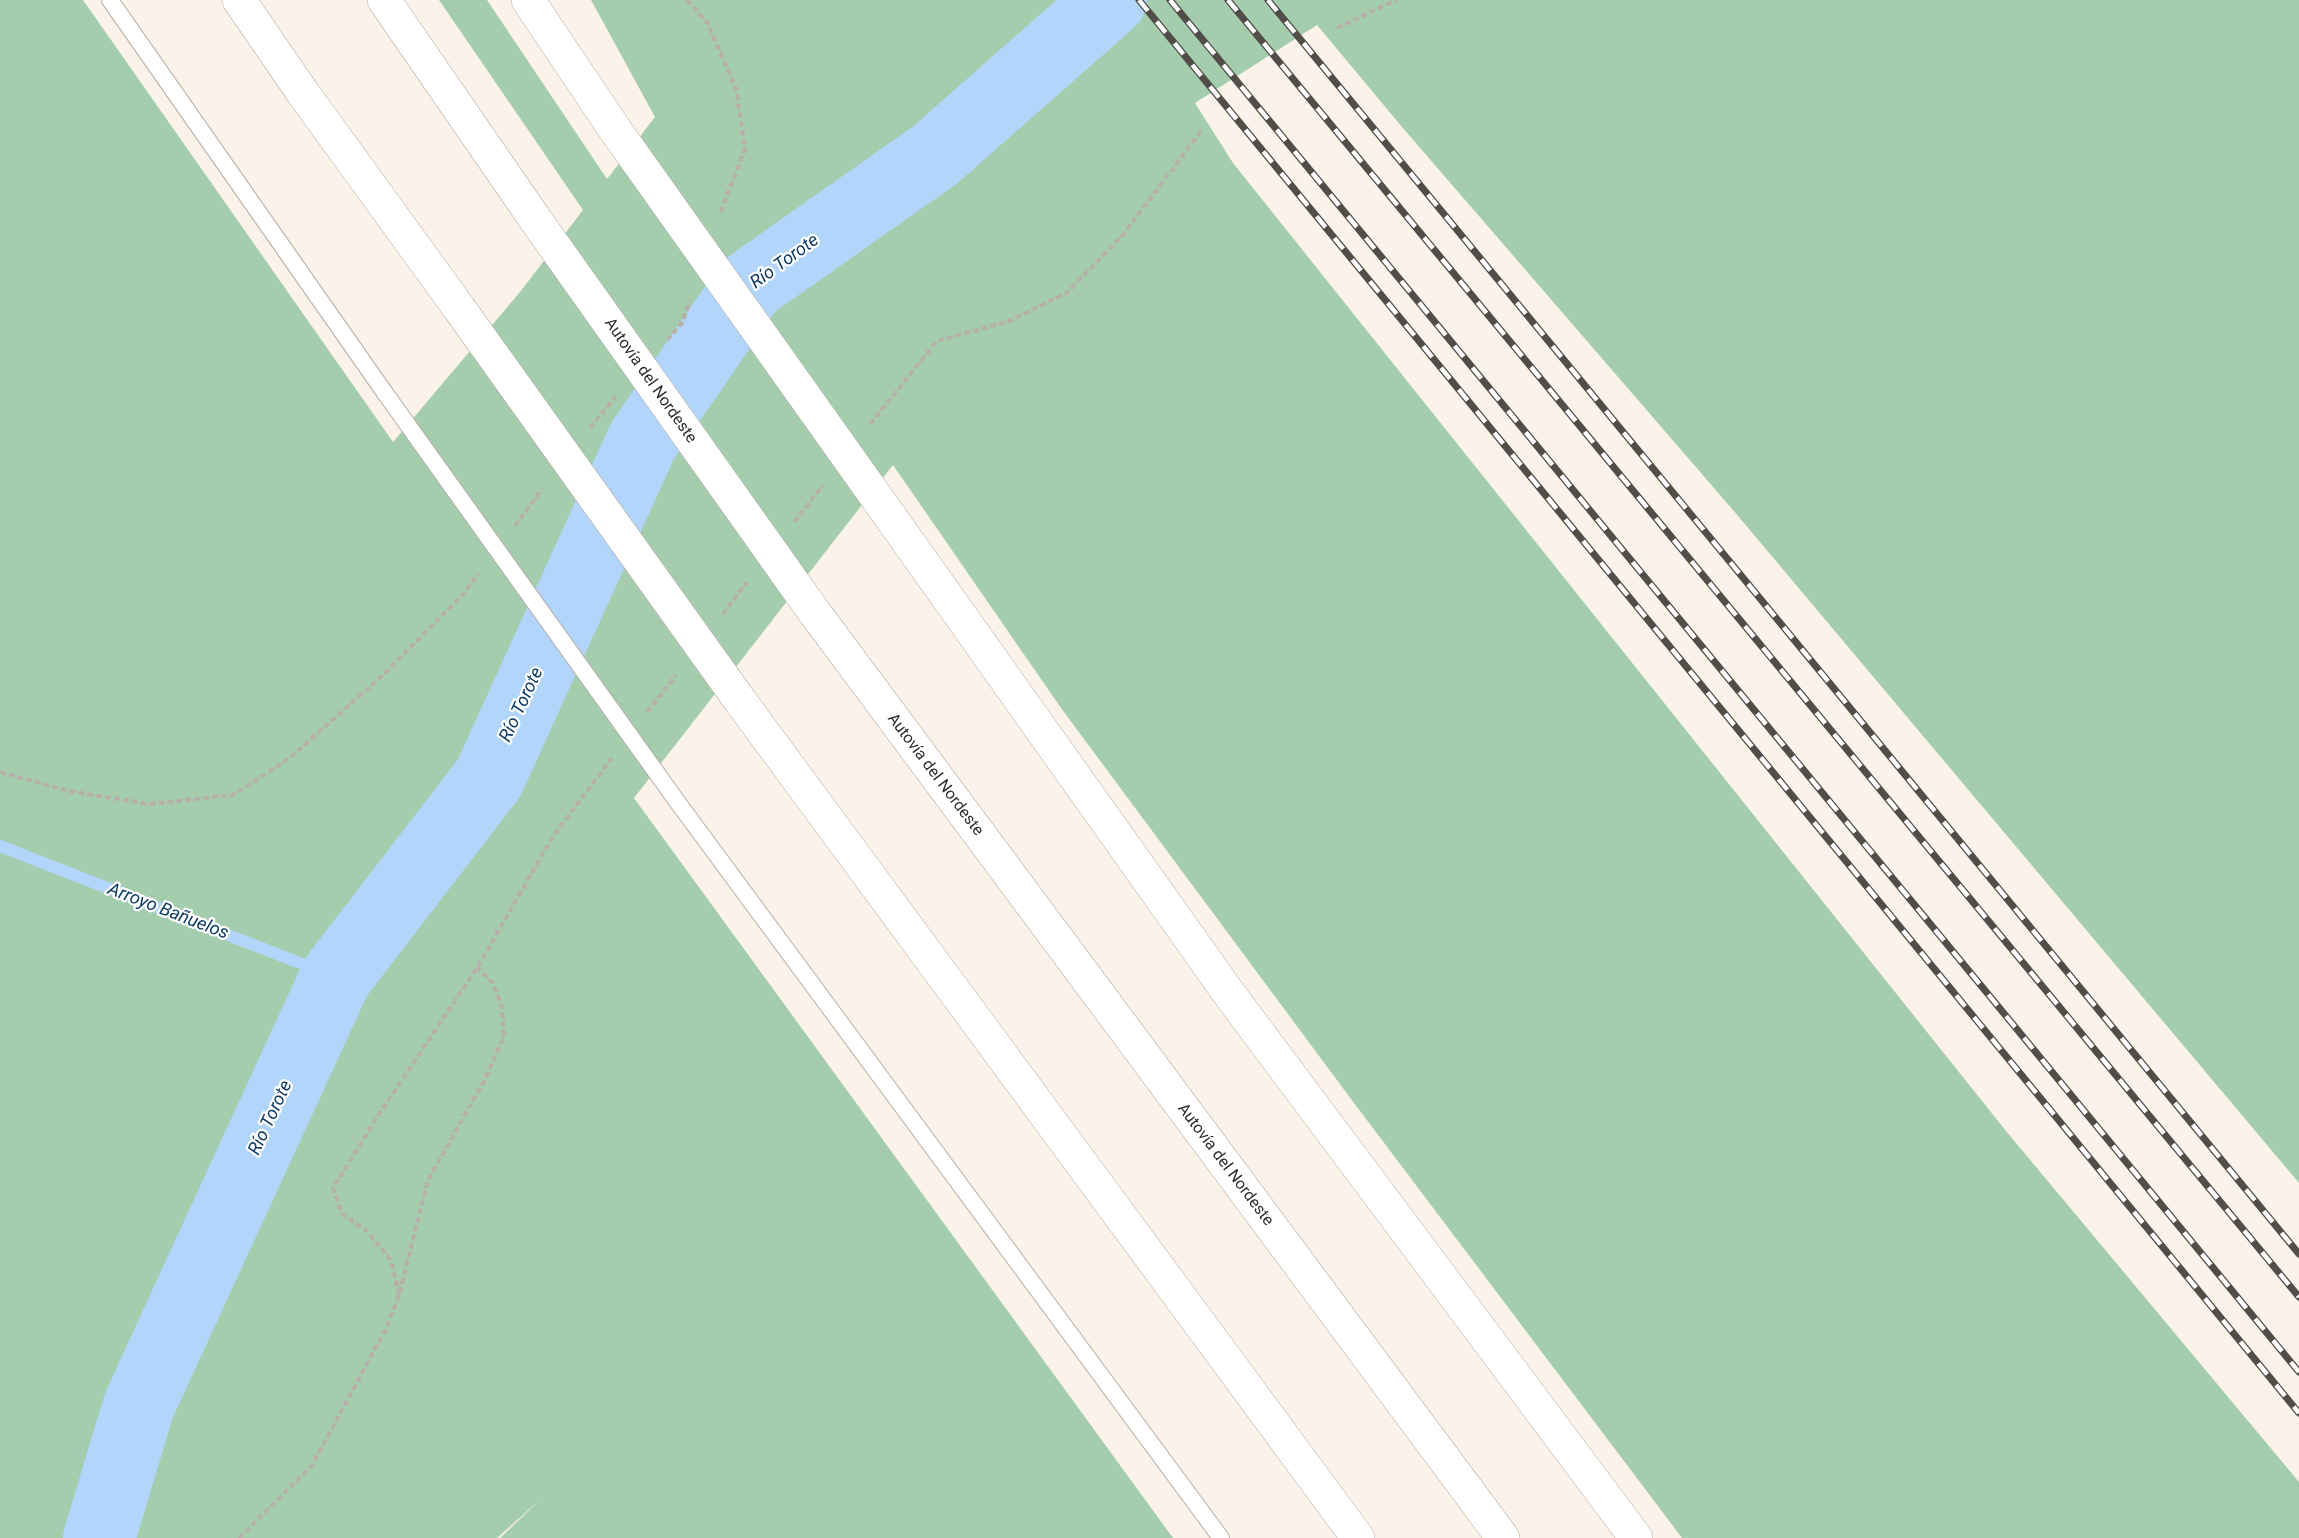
<!DOCTYPE html>
<meta charset="utf-8">
<style>
body{margin:0}
canvas{display:block;background:#fbf2ea}
</style>
<canvas width="2299" height="1538"></canvas>
<script>
const context = document.querySelector('canvas').getContext('2d');
context.lineJoin = 'round';
function paint(path, color) {
  context.fillStyle = color;
  context.fill(path, 'evenodd');
}
function toPath(rows) {
  const path = new Path2D();
  for (const r of rows) {
    path.moveTo(r[0], r[1]);
    for (let i = 2; i < r.length; i += 2) path.lineTo(r[i], r[i + 1]);
  }
  return path;
}
function trace(path, color, width, dash) {
  context.strokeStyle = color;
  context.lineWidth = width;
  context.lineCap = dash ? 'butt' : 'round';
  context.setLineDash(dash || []);
  context.stroke(path);
}
function drawText(font, color, halo, rows, align = 'center') {
  context.font = font + ' Roboto,sans-serif';
  context.lineWidth = 4.5;
  context.setLineDash([]);
  context.textBaseline = 'middle';
  context.strokeStyle = halo;
  context.fillStyle = color;
  for (const [text, x, y, turn = 0] of rows) {
    context.save();
    context.translate(x, y);
    context.rotate((+turn || 0) * Math.PI / 180);
    context.textAlign = isNaN(turn) ? turn : align;
    if (halo) context.strokeText(text, 0, 0);
    context.fillText(text, 0, 0);
    context.restore();
  }
}
const green = toPath([
 [0,0,83,0,393,442,520,292,583,210,439,0,487,0,607,179,655,117,591,0,2299,0,2299,1183,1733,510,1402,127,1317,25,1195,103,1233,163,2006,1131,2299,1482,2299,1538,1682,1538,1348,1095,1061,708,893,465,634,798,1173,1538,500,1538,541,1499,497,1538,0,1538]
]);
const stream = toPath([
 [0,846,336,977]
]);
const river = toPath([
 [99,1538,139,1405,336,977,489,778,643,440,749,286,935,155,1111,0]
]);
const path = toPath([
 [687,0,708,24,736,89,745,149,720,214],
 [1337,28,1396,0],
 [667,340,682,323,690,301],
 [870,424,937,341,1007,322,1068,292,1122,236,1202,130],
 [590,428,616,396],
 [794,522,823,485],
 [515,526,543,488],
 [723,614,747,582],
 [647,712,676,675],
 [0,772,69,791,150,804,233,795,291,757,383,675,465,592,478,574],
 [399,1295,391,1260,367,1231,342,1214,333,1188,378,1116,477,968,553,836,612,758],
 [239,1538,312,1465,387,1327,399,1295,428,1180,484,1081,504,1037,502,1007,493,983,477,968]
]);
const service = toPath([
 [110,0,385,393],
 [676,800,1221,1538]
]);
const tertiary = toPath([
 [528,0,616,131],
 [894,522,1230,995,1636,1538]
]);
const motorway = toPath([
 [239,0,303,93,459,308],
 [384,0,535,219],
 [812,609,1503,1538],
 [741,702,1358,1538]
]);
const rail = toPath([
 [1139,0,2299,1413],
 [1170,0,2299,1372],
 [1228,0,2299,1297],
 [1268,0,2299,1254]
]);
const serviceBridge = toPath([
 [385,393,676,800]
]);
const tertiaryBridge = toPath([
 [616,131,894,522]
]);
const motorwayBridge = toPath([
 [535,219,812,609],
 [459,308,741,702]
]);
const streetNames = [
 ["Autovía del Nordeste",650,381,55],
 ["Autovía del Nordeste",935,775,53],
 ["Autovía del Nordeste",1225,1165,53]
];
const waterNames = [
 ["Río Torote",785,262,-36],
 ["Río Torote",522,705,-65],
 ["Arroyo Bañuelos",168,912,21],
 ["Río Torote",271,1118,-65]
];
paint(green, '#a4cdad');
trace(stream, '#b2d5fc', 12);
trace(river, '#b2d5fc', 72);
trace(service, '#b6ada5', 18);
trace(tertiary, '#b6ada5', 34);
trace(motorway, '#b6ada5', 34);
trace(path, '#b7b0aa', 4, [6, 3]);
trace(service, '#fff', 16);
trace(tertiary, '#fff', 33);
trace(motorway, '#fff', 33);
trace(rail, '#514d49', 7);
trace(rail, '#fff', 4.5, [14]);
trace(serviceBridge, '#b6ada5', 18, []);
trace(tertiaryBridge, '#b6ada5', 34, []);
trace(motorwayBridge, '#b6ada5', 34, []);
trace(serviceBridge, '#fff', 16);
trace(tertiaryBridge, '#fff', 33);
trace(motorwayBridge, '#fff', 33);
drawText('16px', '#2e2b28', '#fff', streetNames);
drawText('italic 18px', '#0c3b66', '#fff', waterNames);
</script>
